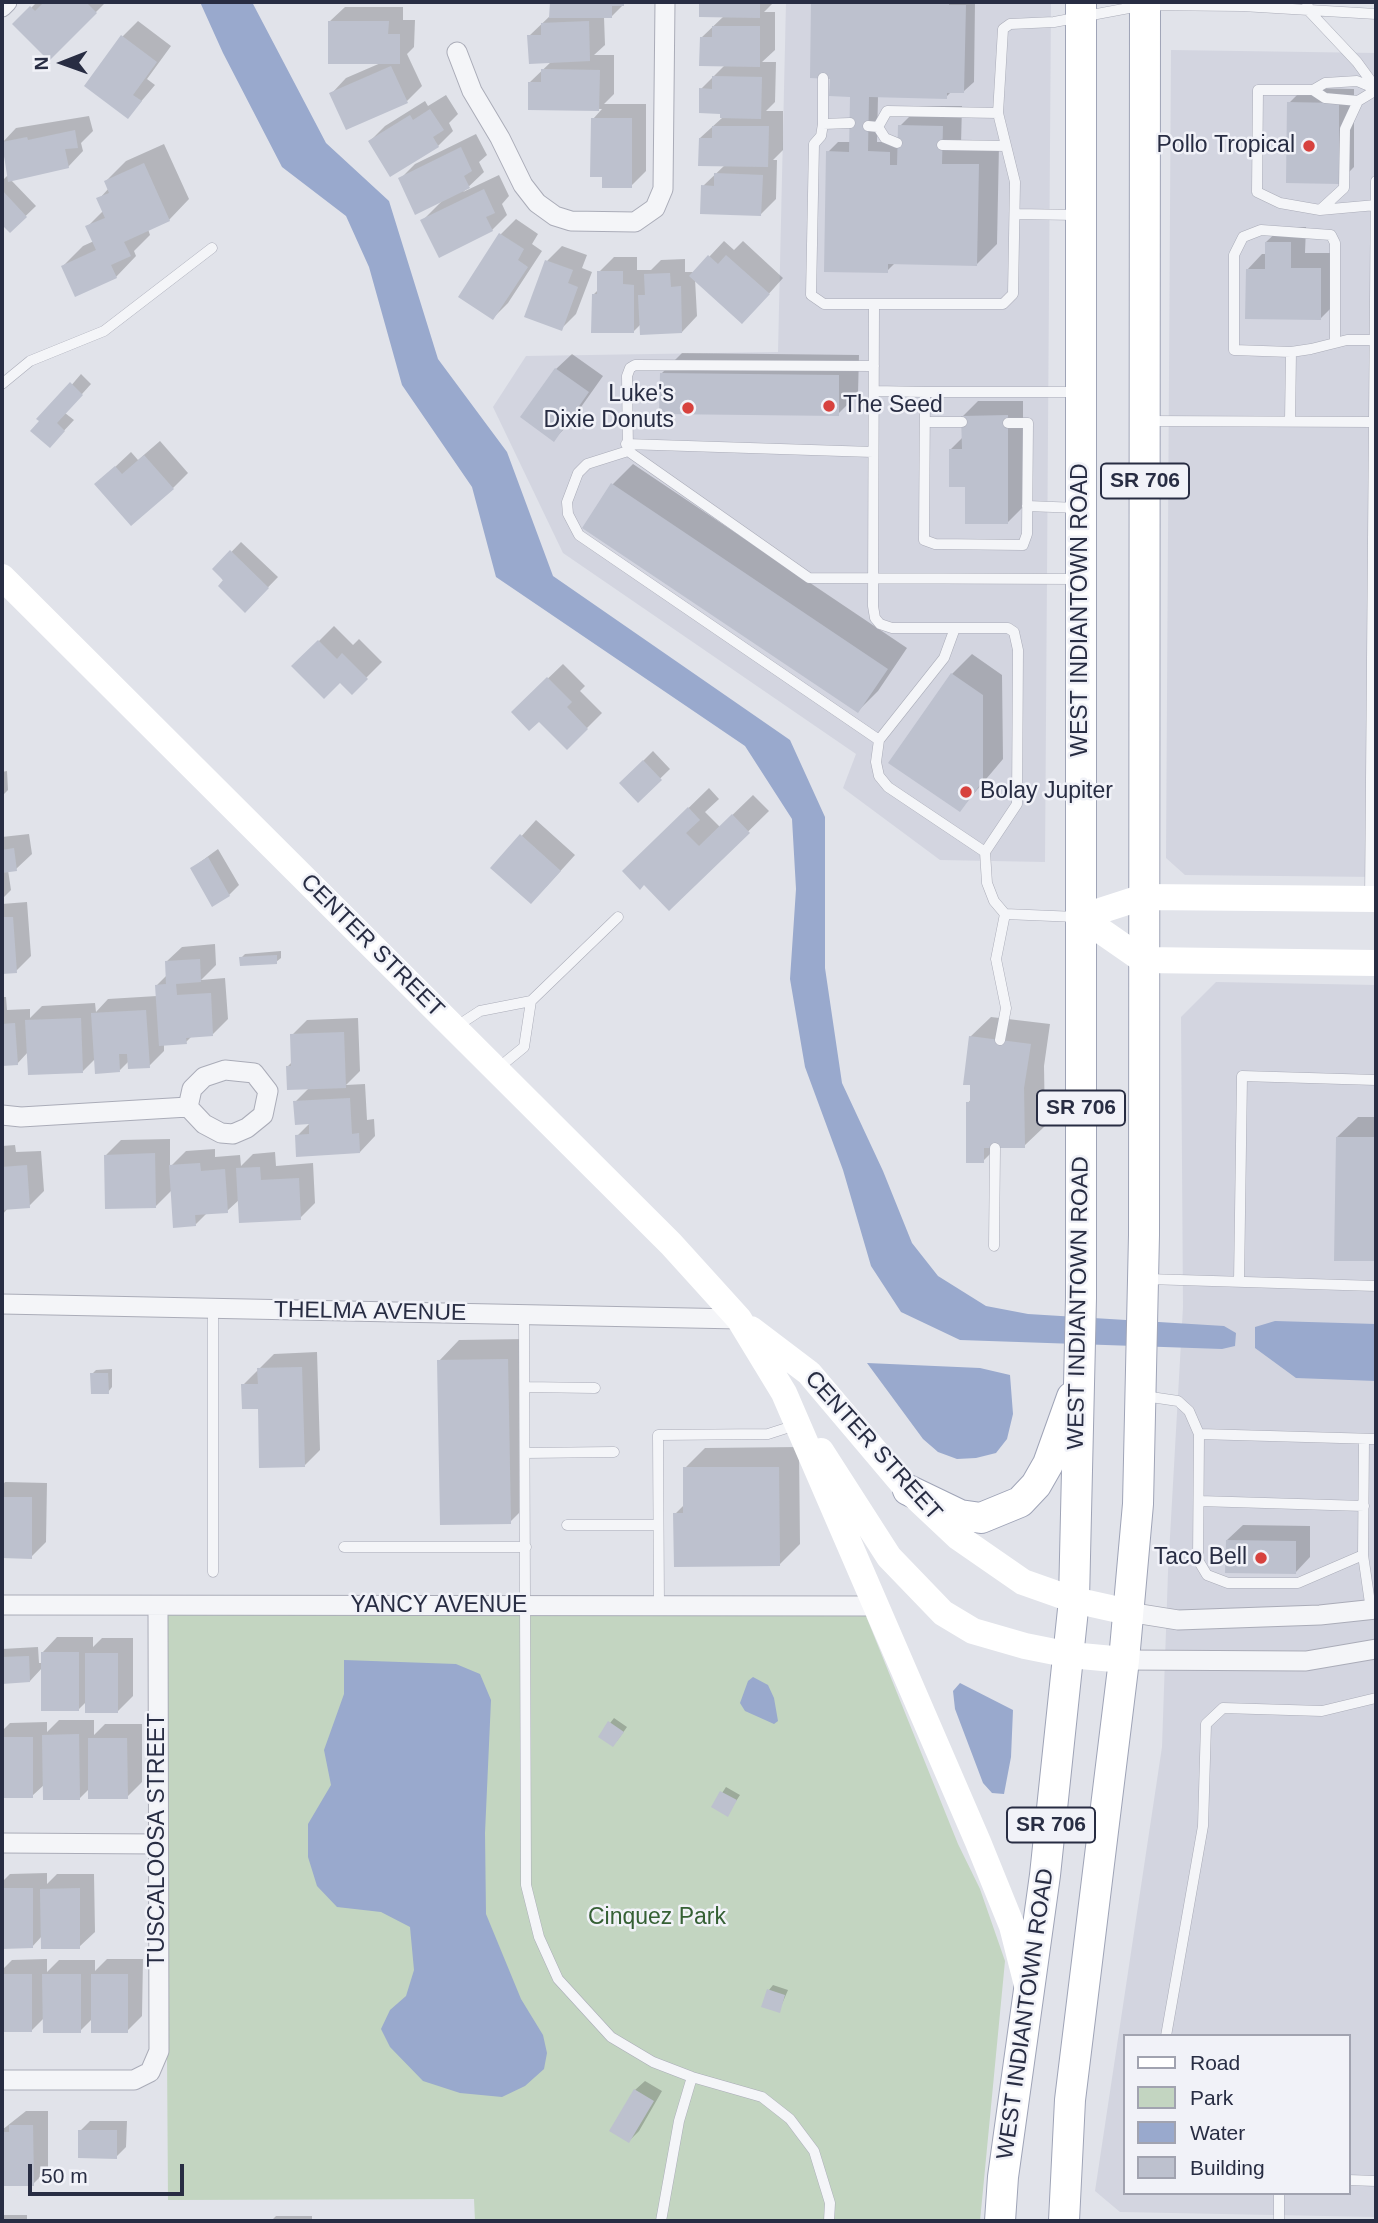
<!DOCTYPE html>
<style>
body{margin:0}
#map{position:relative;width:1378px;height:2223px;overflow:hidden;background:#e1e3ea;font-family:Arial,sans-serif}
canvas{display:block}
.frame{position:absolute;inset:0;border:4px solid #282d43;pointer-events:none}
.legend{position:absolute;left:1123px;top:2034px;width:228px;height:161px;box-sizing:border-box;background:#f1f2f8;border:2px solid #a1a3b0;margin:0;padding:9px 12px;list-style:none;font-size:21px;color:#282d43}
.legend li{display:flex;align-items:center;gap:14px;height:35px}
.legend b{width:35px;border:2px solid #a1a3b0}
.north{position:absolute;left:28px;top:28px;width:70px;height:70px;-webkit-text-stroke:5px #f1f2f8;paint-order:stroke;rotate:269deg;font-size:19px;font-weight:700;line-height:28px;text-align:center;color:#282d43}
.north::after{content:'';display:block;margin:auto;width:24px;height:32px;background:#282d43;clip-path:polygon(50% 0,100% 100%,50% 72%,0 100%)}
.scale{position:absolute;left:28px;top:2164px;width:156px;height:32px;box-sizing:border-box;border:4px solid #282d43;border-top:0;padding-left:9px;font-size:21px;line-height:24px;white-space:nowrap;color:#282d43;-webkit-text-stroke:5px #f1f2f8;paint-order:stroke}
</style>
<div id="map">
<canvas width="1378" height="2223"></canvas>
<div class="frame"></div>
<ul class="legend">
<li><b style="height:9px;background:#fff"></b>Road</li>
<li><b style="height:19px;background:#c3d5c1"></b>Park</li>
<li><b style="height:19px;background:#99a9cd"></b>Water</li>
<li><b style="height:19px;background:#bdc1ce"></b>Building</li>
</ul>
<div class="north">N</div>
<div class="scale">50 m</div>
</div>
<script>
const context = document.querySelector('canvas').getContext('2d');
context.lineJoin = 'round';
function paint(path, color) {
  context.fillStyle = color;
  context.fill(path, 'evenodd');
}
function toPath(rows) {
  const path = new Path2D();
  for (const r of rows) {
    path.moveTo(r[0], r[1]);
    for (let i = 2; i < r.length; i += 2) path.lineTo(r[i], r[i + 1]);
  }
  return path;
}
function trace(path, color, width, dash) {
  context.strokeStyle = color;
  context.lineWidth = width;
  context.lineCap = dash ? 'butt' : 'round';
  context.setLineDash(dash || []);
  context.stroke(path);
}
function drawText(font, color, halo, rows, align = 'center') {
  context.font = font + ' Arial,sans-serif';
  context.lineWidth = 5;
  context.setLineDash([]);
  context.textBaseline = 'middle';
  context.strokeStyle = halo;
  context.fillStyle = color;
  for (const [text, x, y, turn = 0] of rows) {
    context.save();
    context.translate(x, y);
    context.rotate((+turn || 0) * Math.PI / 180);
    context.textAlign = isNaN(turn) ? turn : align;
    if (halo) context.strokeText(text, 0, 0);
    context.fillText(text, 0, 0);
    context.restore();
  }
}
const built = toPath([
 [786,2,1051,2,1045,862,940,860,843,788,856,754,563,553,493,407,526,356,778,352],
 [1171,50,1376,53,1376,877,1185,875,1166,858],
 [1216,982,1376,985,1376,2217,1120,2212,1095,2191,1162,1747,1168,1572,1183,1307,1181,1017],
 [1124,2036,1348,2036,1348,2193,1124,2193]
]);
const green = toPath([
 [164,1614,866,1616,958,1844,980,1889,1005,1961,980,2221,475,2221,474,2199,168,2200]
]);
const water = toPath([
 [200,2,252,2,326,143,389,201,438,359,507,452,553,576,790,740,825,817,825,968,842,1083,883,1171,912,1243,938,1276,986,1306,1028,1314,1224,1326,1236,1333,1235,1346,1222,1349,960,1340,901,1312,871,1266,843,1170,805,1067,790,979,796,889,792,819,745,746,496,577,472,487,402,385,369,267,346,216,282,167,223,53],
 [1275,1321,1376,1324,1376,1381,1296,1378,1255,1348,1255,1327],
 [867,1363,980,1368,1010,1375,1013,1414,1007,1439,996,1453,976,1458,957,1459,938,1452,923,1439],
 [344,1660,456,1664,480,1674,491,1700,485,1833,486,1914,521,1999,543,2035,547,2053,544,2069,525,2086,502,2097,460,2093,423,2081,390,2047,381,2029,390,2010,406,1996,414,1970,410,1927,381,1912,337,1907,317,1886,308,1857,308,1824,331,1785,324,1750,344,1694],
 [753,1677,768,1685,774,1698,778,1721,774,1724,745,1711,740,1703,748,1681],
 [960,1683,1013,1710,1011,1757,1004,1794,992,1793,983,1783,955,1709,953,1691]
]);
const shadow = toPath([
 [37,2,106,2,49,59,15,24],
 [551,2,626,2,611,17,604,17,605,45,594,55,614,55,614,94,604,104,646,104,646,171,631,186,593,119,602,109,530,108,530,82,552,61,529,36,551,15],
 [701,2,774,2,764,12,775,12,775,50,762,62,776,62,775,102,766,111,783,111,783,150,773,160,777,160,776,199,761,214,703,186,725,165,700,138,722,118,722,112,701,89,725,65,701,38,724,16,701,15],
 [813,2,975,2,974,82,964,91,952,91,946,97,878,96,877,142,899,142,900,126,920,106,962,106,961,144,999,145,997,244,977,264,895,263,887,271,828,152,838,142,851,142,852,95,832,77,812,76],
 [345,7,403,7,403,20,415,20,414,47,407,54,422,86,407,101,331,94,346,78,383,62,329,22],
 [138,21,171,46,147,79,155,85,128,117,87,86,123,36],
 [1304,88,1354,89,1354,167,1339,182,1289,103],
 [446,95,458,114,449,123,453,131,438,146,370,141,385,126,425,101,428,106],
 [89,116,93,131,81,143,83,151,68,167,10,179,36,206,10,231,2,222,2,181,8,175,2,143,16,128],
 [476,134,487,155,479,162,484,172,463,192,499,175,509,196,502,204,507,215,492,230,422,221,443,200,400,179,415,164],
 [164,144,189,199,169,220,148,229,150,235,134,251,136,256,116,277,63,266,83,246,94,241,87,227,104,210,99,199,109,188,106,181,126,161],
 [516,219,538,234,532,244,542,251,508,303,493,318,460,296,501,234],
 [1282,227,1306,227,1305,253,1335,253,1336,303,1321,318,1247,270,1262,254,1266,254,1266,242],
 [724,241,734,250,743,241,783,278,757,307,695,279,697,316,682,332,641,324,633,332,594,294,599,289,599,272,614,257,637,257,637,270,651,270,661,260,685,259,685,272,695,272],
 [562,246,587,255,582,268,592,272,576,314,561,329,547,261],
 [682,353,859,355,858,394,838,414,662,373],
 [572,354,603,376,569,424,554,439,523,417,556,369],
 [81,374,91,384,65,413,74,420,59,436,41,421],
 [978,401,1023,401,1023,507,1008,522,967,485,950,450,963,437,963,416],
 [160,441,188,473,173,488,97,484,131,452,138,460],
 [633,464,907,648,878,691,858,711,584,527,613,484],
 [241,542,278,577,245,611,215,569],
 [334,626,353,645,359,639,382,662,352,692,340,680,294,666],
 [972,654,1002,675,1003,759,960,810,952,674],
 [563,664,585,686,580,691,602,713,567,748,539,719,513,712],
 [653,751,670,769,638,800,621,783],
 [7,771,8,790,2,796,2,772],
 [709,788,719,799,705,812,720,827,753,795,769,811,669,909,644,883,624,871],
 [536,820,575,855,546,887,493,868],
 [29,834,32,854,16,869,8,870,11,890,2,899,2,837],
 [218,849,239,885,229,895,192,868],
 [27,902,31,956,16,971,2,972,2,904],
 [215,944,216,965,201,980,225,978,228,1019,213,1034,193,1035,186,1042,164,1044,164,1051,149,1066,129,1061,120,1070,96,1058,83,1071,28,1052,17,1064,2,1064,2,997,6,997,7,1010,30,1009,30,1018,42,1006,95,1003,96,1012,108,999,157,996,156,986,167,975,166,962,182,947],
 [281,951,281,958,276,962,241,958,245,954],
 [991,1017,1050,1024,1044,1066,1045,1126,1024,1146,998,1146,983,1161,968,1103,972,1098,970,1037],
 [358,1018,360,1071,346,1085,365,1084,367,1120,374,1119,375,1136,360,1152,297,1136,310,1123,295,1102,310,1087,288,1066,293,1061,292,1035,307,1020],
 [1358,1117,1376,1117,1376,1259,1336,1259,1337,1137],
 [170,1139,170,1167,186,1151,215,1149,215,1157,240,1155,241,1166,253,1154,275,1152,276,1166,313,1163,315,1203,300,1218,240,1199,227,1211,208,1212,195,1225,172,1190,156,1206,106,1155,121,1140],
 [15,1145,16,1152,41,1151,44,1191,29,1206,9,1207,2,1215,2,1146],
 [527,1339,530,1502,510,1522,439,1361,459,1340],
 [317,1352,320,1450,305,1465,243,1385,274,1354],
 [112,1369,112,1387,108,1392,92,1374,96,1370],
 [799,1447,800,1544,779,1565,675,1514,685,1504,685,1468,705,1448],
 [5,1482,47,1483,46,1542,31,1557,2,1556,2,1486],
 [1243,1525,1310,1526,1310,1557,1295,1573,1227,1540],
 [57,1637,93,1637,93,1647,102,1638,133,1638,133,1696,118,1711,87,1701,78,1710,42,1668,30,1681,2,1682,2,1649,38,1647,39,1663,42,1663,42,1653],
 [614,1718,627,1727,617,1741,600,1736],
 [59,1720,94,1720,94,1735,105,1724,142,1724,142,1782,127,1797,90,1788,80,1798,45,1784,32,1796,2,1796,2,1731,10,1723,47,1722,47,1732],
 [726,1787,740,1795,727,1815,713,1807],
 [47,1873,47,1884,57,1874,94,1874,95,1932,79,1947,42,1936,32,1947,2,1947,2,1882,10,1874],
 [47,1959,47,1972,59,1960,95,1960,95,1971,107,1959,143,1959,142,2016,127,2031,92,2019,80,2031,44,2018,32,2030,2,2031,2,1970,12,1960],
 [773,1985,788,1990,779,2011,769,1990],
 [645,2081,662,2091,639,2131,629,2141,635,2090],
 [26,2111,48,2111,48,2169,33,2184,2,2184,2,2130],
 [90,2121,127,2121,126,2147,116,2157,80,2131],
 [2,2215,27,2215,27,2221,2,2221],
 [276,2216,312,2216,312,2221,271,2221]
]);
const building = toPath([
 [44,2,86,2,97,13,49,61,12,24,30,6,35,11],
 [550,2,624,2,624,6,612,6,612,18,549,18],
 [699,2,760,2,760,18,699,17],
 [811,2,949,2,949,5,966,5,964,93,947,93,947,99,869,97,868,151,890,152,890,165,897,165,898,125,943,126,942,164,979,164,977,266,888,264,888,273,824,272,826,151,849,152,850,97,829,96,830,79,810,78],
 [328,21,389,21,388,34,400,34,400,64,328,64],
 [589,21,590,61,529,64,527,35,541,35,541,23],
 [712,26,760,26,760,67,699,66,700,37,712,37],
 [121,35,157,62,133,95,142,101,128,119,84,86],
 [391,66,408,103,346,130,329,93],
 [541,69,600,70,599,111,528,110,528,82,541,82],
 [712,76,762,77,761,119,720,118,720,114,699,113,699,88,712,89],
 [1287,102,1339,103,1339,184,1286,183],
 [430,109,444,130,433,137,439,147,390,177,368,141,410,115,413,120],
 [591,118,632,118,632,188,602,188,602,177,590,177],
 [712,126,769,126,768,167,698,166,699,138,712,138],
 [75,130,78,148,65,149,69,168,8,182,2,142,27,137,28,140],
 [461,147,472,171,464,176,470,188,415,215,398,178],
 [144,163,170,221,124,242,131,256,111,265,117,278,75,297,61,266,96,250,85,226,105,218,96,198,109,193,104,181],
 [714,173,763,175,761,216,700,214,701,185,714,186],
 [484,189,495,213,486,217,493,231,439,258,420,220],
 [2,190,27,217,10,233,2,225],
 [499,233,524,249,518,260,528,267,493,320,458,297],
 [1265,242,1291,242,1291,268,1321,268,1321,320,1245,319,1246,269,1265,269],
 [708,255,718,264,726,255,770,294,742,324,689,276],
 [545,260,573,270,568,283,578,287,562,331,524,317],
 [597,271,623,271,623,284,634,285,634,333,591,333,592,294,597,294],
 [670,273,671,287,681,286,682,333,640,335,638,295,645,295,644,274],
 [555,368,589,392,554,442,520,417],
 [660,373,839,375,839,416,659,414],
 [70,382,83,395,57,423,65,431,50,448,30,431,39,421,36,419],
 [1008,415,1008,524,965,524,965,487,949,487,949,449,962,449,961,416],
 [144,455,174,489,131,526,94,484,115,466,122,474],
 [611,483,888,669,858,713,582,528],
 [230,550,269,588,245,613,218,586,223,580,212,569],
 [318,640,337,659,342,653,368,679,352,695,340,683,324,699,291,666],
 [951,673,983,695,983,781,960,812,888,763],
 [547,677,572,702,567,707,588,729,567,750,539,722,529,731,511,712],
 [643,760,662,780,638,803,619,783],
 [688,807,700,820,686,833,699,846,732,814,750,833,669,911,644,885,640,890,622,871],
 [520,834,561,871,531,904,490,868],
 [14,848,17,871,2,873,2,850],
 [208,857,230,896,212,907,190,868],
 [2,917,13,917,17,973,2,974],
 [277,955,277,964,240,966,239,957],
 [200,959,201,982,176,984,177,995,211,993,213,1036,186,1038,187,1044,159,1046,155,985,166,984,165,961],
 [146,1010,150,1068,128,1069,127,1054,119,1054,120,1072,95,1074,91,1013],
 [81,1018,83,1073,28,1075,25,1020],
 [15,1023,18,1065,2,1066,2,1024],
 [344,1032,346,1088,287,1090,286,1066,291,1066,290,1034],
 [969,1036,1031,1044,1024,1088,1025,1148,984,1148,984,1163,966,1163,966,1102,970,1102,970,1085,963,1085],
 [350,1098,352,1134,359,1133,360,1153,296,1157,295,1135,309,1134,309,1124,295,1125,293,1101],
 [1336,1137,1376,1137,1376,1261,1334,1261],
 [155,1153,156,1208,105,1209,104,1155],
 [200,1163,201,1171,225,1169,228,1213,195,1215,196,1226,173,1228,169,1165],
 [27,1165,30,1208,2,1210,2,1167],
 [260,1167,261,1180,299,1178,301,1220,239,1223,236,1168],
 [508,1359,511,1524,440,1525,437,1360],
 [302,1367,305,1467,259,1468,258,1409,242,1409,241,1384,258,1384,257,1368],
 [90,1373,108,1373,109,1394,91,1394],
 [683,1467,779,1467,780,1566,674,1567,673,1513,683,1513],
 [2,1497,32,1497,32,1559,2,1558],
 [1226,1540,1296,1541,1296,1574,1225,1573],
 [41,1652,79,1652,79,1711,41,1711],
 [85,1653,118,1653,118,1713,85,1713],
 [29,1656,30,1682,2,1684,2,1657],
 [608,1721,624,1732,613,1747,598,1737],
 [79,1734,80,1800,43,1800,42,1735],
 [2,1737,33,1737,33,1798,2,1798],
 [88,1738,127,1738,128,1799,88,1799],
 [720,1791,737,1800,728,1817,711,1807],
 [2,1888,33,1888,33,1948,2,1949],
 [80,1888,80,1949,41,1949,40,1889],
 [2,1974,32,1974,32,2032,2,2032],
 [42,1974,81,1974,81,2033,43,2033],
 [91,1974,128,1974,128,2033,91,2033],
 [767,1989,785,1995,780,2013,761,2007],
 [634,2089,654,2101,629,2143,609,2131],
 [9,2125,33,2125,34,2186,2,2186,2,2132,9,2132],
 [78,2130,117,2130,117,2159,78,2158]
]);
const lane = toPath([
 [1307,2,1309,11,1357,62,1376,88],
 [823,78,823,124,821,136,814,144,811,295,824,304,1003,304,1013,294,1015,182,998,113,1003,29,1010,24,1054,22,1145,5,1242,6,1376,14],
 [1376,89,1357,81,1325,83,1313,90,1325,98,1358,101,1376,90],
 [1313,90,1258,90,1257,192,1280,203,1320,210,1376,205],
 [823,124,850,123],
 [868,126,878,127,887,111,998,113],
 [878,127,885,138,897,143],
 [942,145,1006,146],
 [1320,210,1344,188,1345,129,1358,101],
 [1015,214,1077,215],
 [874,304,873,606,875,618,880,624,892,628,1008,628,1014,632,1018,650,1017,804,985,852,987,883,994,901,1005,914,1077,917],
 [1335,342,1335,243,1331,235,1261,230,1243,237,1234,255,1234,350,1291,352,1311,349,1347,340,1375,340],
 [874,366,635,365,630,368,627,376,628,451,809,578,1077,579],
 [2,384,30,361,104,331,212,248],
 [874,391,925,392],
 [1147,421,1374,422],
 [1290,421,1291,352],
 [925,422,962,422],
 [1008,423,1028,423,1027,534,1023,545,935,544,924,540,925,392,1077,392],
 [626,444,873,452],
 [628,451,587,464,578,473,567,502,568,514,579,535,879,740,944,658,955,628],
 [1027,506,1079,508],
 [879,740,876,762,879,776,888,787,985,852],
 [1370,898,1376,181],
 [457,1026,480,1011,531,1001],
 [1000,1040,1006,1008,996,959,1005,914],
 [497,1069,524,1047,531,1001,618,917],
 [994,1246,995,1148],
 [1147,1279,1376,1286],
 [1239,1282,1242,1076,1376,1080],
 [524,1315,526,1885,539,1937,558,1979,611,2037,653,2062,692,2077,762,2097,790,2119,814,2151,830,2203,829,2221],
 [525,1387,595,1388],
 [1144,1396,1178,1401,1189,1411,1199,1434,1376,1439],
 [1199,1434,1198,1560,1207,1575,1228,1583,1298,1583,1363,1555],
 [1364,1439,1363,1555,1371,1610],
 [525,1453,614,1452],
 [1199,1501,1364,1506],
 [567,1525,658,1525],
 [344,1547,526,1547],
 [213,1572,213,1308],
 [659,1606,658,1435,768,1434,796,1425],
 [1166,2036,1203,1826,1206,1724,1223,1708,1322,1711,1376,1698],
 [1348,2180,1376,2181],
 [661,2221,679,2121,692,2077],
 [1279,2221,1279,2193]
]);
const street = toPath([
 [2,7,7,2],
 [457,52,472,91,500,138,523,185,537,203,555,216,571,221,635,222,655,208,663,189,665,2],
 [225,1070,254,1073,268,1091,263,1115,247,1128,233,1134,221,1133,204,1124,188,1107,192,1089,204,1077,225,1070],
 [2,1115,21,1117,188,1107],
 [2,1304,739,1319],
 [2,1605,875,1606],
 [1128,1612,1178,1620,1320,1615,1376,1609],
 [1124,1660,1306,1661,1376,1649],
 [2,1843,158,1844],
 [2,2080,134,2080,150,2072,159,2051,158,1607]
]);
const secondary = toPath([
 [2,577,671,1244,739,1319,784,1393,978,1842,1012,1926,1028,1989],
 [1081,917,1143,960,1376,963],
 [1081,917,1143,897,1376,899],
 [751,1329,809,1373,908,1490,958,1537,1023,1582,1074,1600,1128,1612],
 [821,1451,889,1557,943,1613,973,1631,1025,1646,1070,1655,1124,1660]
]);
const primary = toPath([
 [908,1490,960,1515,981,1518,1020,1502,1036,1485,1048,1464,1072,1397],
 [1000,2221,1003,2177,1045,1875,1074,1600,1081,1298,1081,2],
 [1064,2221,1070,2100,1124,1660,1138,1504,1144,1235,1145,2]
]);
const markers = [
 [1309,146,7,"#d7423e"],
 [829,406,7,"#d7423e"],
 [688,408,7,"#d7423e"],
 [966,792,7,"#d7423e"],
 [1261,1558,7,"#d7423e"]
];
const shields = [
 [1145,481,88],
 [1081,1108,88],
 [1051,1825,88]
];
const shieldNames = [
 ["SR 706",1145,481],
 ["SR 706",1081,1108],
 ["SR 706",1051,1825]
];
const poiNames = [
 ["Pollo Tropical",1295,146],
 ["Luke's",674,395],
 ["Dixie Donuts",674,421],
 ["The Seed",843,406,"left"],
 ["Bolay Jupiter",980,792,"left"],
 ["Taco Bell",1247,1558]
];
const streetNames = [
 ["WEST INDIANTOWN ROAD",1081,610,-90],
 ["CENTER STREET",372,946,45],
 ["WEST INDIANTOWN ROAD",1079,1303,-89],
 ["THELMA AVENUE",370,1312,1],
 ["CENTER STREET",873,1446,48],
 ["YANCY AVENUE",439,1606],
 ["TUSCALOOSA STREET",158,1840,-90],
 ["WEST INDIANTOWN ROAD",1026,2014,-82]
];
const parkNames = [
 ["Cinquez Park",657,1918]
];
paint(built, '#d3d5e0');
paint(green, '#c3d5c1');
paint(water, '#99a9cd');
paint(shadow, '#0003');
paint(building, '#bdc1ce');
trace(lane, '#aaacb8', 11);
trace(street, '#aaacb8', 21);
trace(primary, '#9fa4b7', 32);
trace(lane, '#f4f5f8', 10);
trace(street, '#f4f5f8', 19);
trace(secondary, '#fff', 26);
trace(primary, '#fff', 30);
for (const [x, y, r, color] of markers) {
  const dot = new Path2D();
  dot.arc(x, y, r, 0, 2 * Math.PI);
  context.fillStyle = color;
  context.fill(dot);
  trace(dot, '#f1f2f8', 2.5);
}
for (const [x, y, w] of shields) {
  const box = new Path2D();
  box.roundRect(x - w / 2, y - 17.5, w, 35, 5);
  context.fillStyle = '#f1f2f8';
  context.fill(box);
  trace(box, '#282d43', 2);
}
drawText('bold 21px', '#282d43', null, shieldNames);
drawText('23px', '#282d43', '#f1f2f8', poiNames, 'right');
drawText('23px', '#282d43', '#f1f2f8', streetNames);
drawText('23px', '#356034', '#f1f2f8', parkNames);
</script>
